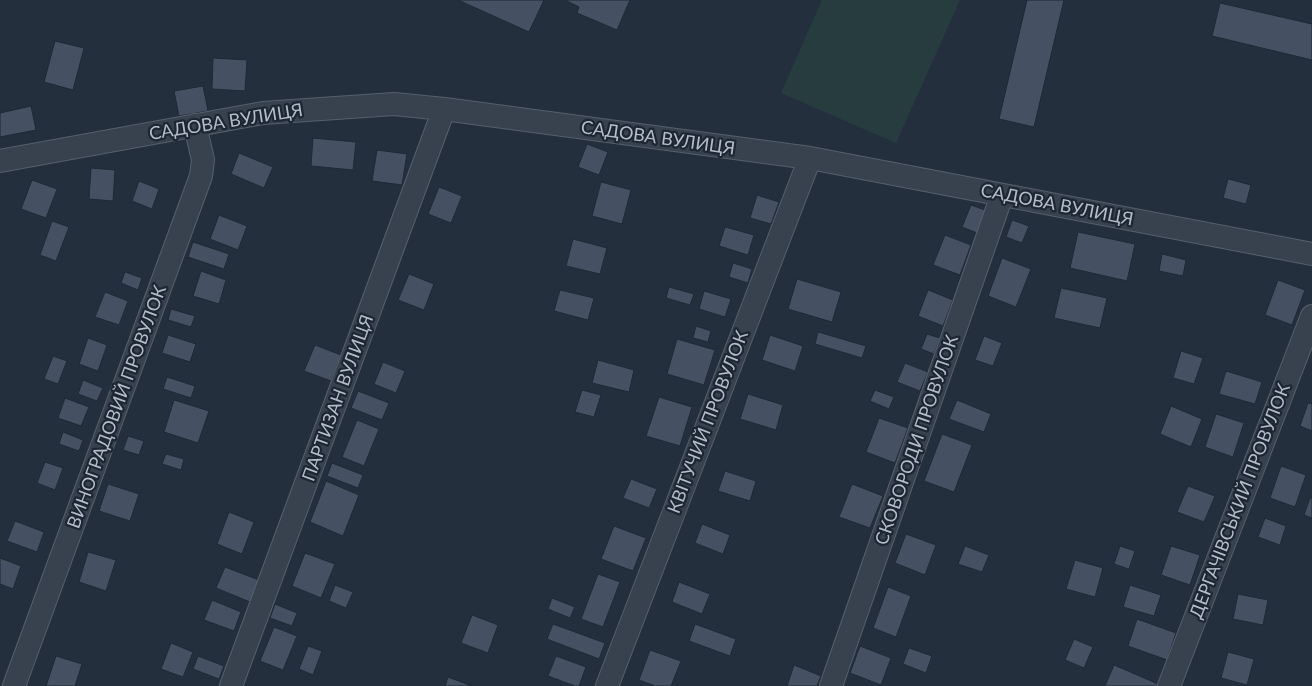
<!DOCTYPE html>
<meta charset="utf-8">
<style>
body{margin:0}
canvas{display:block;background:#242f3e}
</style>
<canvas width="1312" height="686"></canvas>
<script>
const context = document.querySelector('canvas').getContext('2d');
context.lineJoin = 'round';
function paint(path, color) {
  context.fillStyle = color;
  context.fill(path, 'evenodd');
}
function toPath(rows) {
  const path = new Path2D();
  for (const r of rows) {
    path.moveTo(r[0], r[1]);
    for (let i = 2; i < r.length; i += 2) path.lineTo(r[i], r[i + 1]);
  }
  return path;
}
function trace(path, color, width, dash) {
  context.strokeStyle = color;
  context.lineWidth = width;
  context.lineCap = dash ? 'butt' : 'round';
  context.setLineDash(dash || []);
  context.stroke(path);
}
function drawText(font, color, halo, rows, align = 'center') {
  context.font = font + ' Lato,sans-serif';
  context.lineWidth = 4.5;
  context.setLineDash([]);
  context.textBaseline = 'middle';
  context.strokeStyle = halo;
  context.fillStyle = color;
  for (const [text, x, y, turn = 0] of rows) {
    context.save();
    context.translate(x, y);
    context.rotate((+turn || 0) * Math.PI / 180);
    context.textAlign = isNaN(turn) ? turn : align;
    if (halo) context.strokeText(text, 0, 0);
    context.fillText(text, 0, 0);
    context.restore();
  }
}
const green = toPath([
 [822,0,960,0,896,143,781,93]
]);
const building = toPath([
 [458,0,544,0,529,32,458,0],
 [565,0,630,0,617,30,577,13,579,7,565,0],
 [1027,0,1064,0,1034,127,999,119,1027,0],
 [1220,3,1312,24,1312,60,1212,36,1220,3],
 [55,41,84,48,73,90,44,82,55,41],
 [213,58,247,60,245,91,212,89,213,58],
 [203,86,208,111,179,116,174,91,203,86],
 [31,106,36,130,0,137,0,113,31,106],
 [313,138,356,142,353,170,311,166,313,138],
 [587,144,608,152,599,175,578,167,587,144],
 [377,150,407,154,402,185,372,181,377,150],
 [239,153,273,167,264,188,231,174,239,153],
 [91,168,115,170,113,201,89,199,91,168],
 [1228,179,1251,185,1246,204,1223,198,1228,179],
 [32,180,57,189,46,218,21,209,32,180],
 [139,181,159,189,152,209,132,201,139,181],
 [601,182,631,190,622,224,592,216,601,182],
 [439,187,462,196,451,223,428,214,439,187],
 [757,195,779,202,771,224,750,218,757,195],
 [971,205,985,210,977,233,962,227,971,205],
 [219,215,247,226,238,250,210,239,219,215],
 [1012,220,1029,226,1022,243,1006,237,1012,220],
 [52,221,69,227,56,261,40,255,52,221],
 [725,227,754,235,748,255,719,246,725,227],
 [1078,232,1135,244,1127,281,1070,268,1078,232],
 [945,235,971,245,960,275,933,265,945,235],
 [573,239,607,248,600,274,566,266,573,239],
 [193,242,229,254,224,269,188,257,193,242],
 [1162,254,1186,260,1183,276,1159,271,1162,254],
 [1002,258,1031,269,1016,307,988,296,1002,258],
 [733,263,752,269,748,283,729,277,733,263],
 [201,271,226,280,219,304,193,296,201,271],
 [125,272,142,278,138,290,121,283,125,272],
 [409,274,434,284,424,310,398,300,409,274],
 [797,279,841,292,832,322,788,309,797,279],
 [1278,280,1305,290,1292,325,1265,315,1278,280],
 [669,287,694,294,690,305,666,298,669,287],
 [1061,288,1107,298,1100,328,1054,318,1061,288],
 [560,290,594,298,588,320,554,311,560,290],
 [928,290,953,300,943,326,918,316,928,290],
 [704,291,731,299,725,317,699,309,704,291],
 [105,292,128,301,119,325,95,317,105,292],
 [171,309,195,316,191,327,168,320,171,309],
 [696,326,711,331,708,342,693,338,696,326],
 [818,332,866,346,862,358,815,344,818,332],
 [927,334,940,338,934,354,921,349,927,334],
 [168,335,196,344,190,362,162,353,168,335],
 [770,335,803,346,795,371,762,360,770,335],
 [984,336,1002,343,993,366,975,360,984,336],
 [88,338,107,345,98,371,79,364,88,338],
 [677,339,715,350,704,385,667,374,677,339],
 [315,345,341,355,331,381,304,371,315,345],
 [1181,351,1203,358,1194,384,1173,378,1181,351],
 [53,356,67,361,58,384,44,379,53,356],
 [598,360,634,370,629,392,592,383,598,360],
 [383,362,405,371,396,393,374,384,383,362],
 [905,363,928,372,920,391,897,382,905,363],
 [1226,371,1262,382,1255,404,1219,394,1226,371],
 [167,377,195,386,191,398,163,389,167,377],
 [83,380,103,388,97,401,78,394,83,380],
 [582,390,601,395,594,417,575,412,582,390],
 [875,390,894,397,889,409,870,401,875,390],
 [358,391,389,403,382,420,351,408,358,391],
 [748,394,783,405,776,430,740,419,748,394],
 [659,397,692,407,680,446,646,436,659,397],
 [65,398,89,407,81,426,58,418,65,398],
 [174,400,209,411,198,443,164,432,174,400],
 [957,400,991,414,984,432,949,419,957,400],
 [1308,403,1312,404,1312,431,1300,426,1308,403],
 [1171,406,1202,419,1191,447,1160,434,1171,406],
 [1216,414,1244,423,1233,457,1205,447,1216,414],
 [879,418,908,428,895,463,866,452,879,418],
 [357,420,379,429,364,466,342,457,357,420],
 [63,432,83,440,79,451,59,444,63,432],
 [942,434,972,445,954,492,924,481,942,434],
 [128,436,144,441,139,455,123,450,128,436],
 [166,454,184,459,181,470,162,464,166,454],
 [45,462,63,468,55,490,37,483,45,462],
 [332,463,363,475,358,488,327,476,332,463],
 [1281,466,1306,475,1295,507,1270,498,1281,466],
 [725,471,756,481,750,501,718,491,725,471],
 [631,479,657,489,649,508,623,498,631,479],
 [326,481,359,495,343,536,310,522,326,481],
 [108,484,139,494,130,521,99,511,108,484],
 [852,484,883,496,870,528,839,517,852,484],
 [1188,486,1215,496,1204,522,1177,512,1188,486],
 [1310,498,1312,498,1312,518,1304,515,1310,498],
 [229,512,254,522,242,554,217,544,229,512],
 [1265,518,1286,526,1280,545,1258,537,1265,518],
 [15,521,44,532,37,552,7,541,15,521],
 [702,524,730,535,723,554,695,543,702,524],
 [614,526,646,538,633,571,601,559,614,526],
 [906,534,936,545,925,575,895,563,906,534],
 [965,546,989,555,982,572,958,564,965,546],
 [1120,546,1135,551,1129,569,1114,564,1120,546],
 [1171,546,1200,555,1190,585,1161,575,1171,546],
 [88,552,116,560,106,591,79,582,88,552],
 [305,553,335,564,321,598,292,586,305,553],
 [0,558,21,566,13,589,0,584,0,558],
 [1075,560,1103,568,1095,597,1066,589,1075,560],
 [225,567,259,580,250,602,216,588,225,567],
 [598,574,620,582,603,627,581,619,598,574],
 [679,582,710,594,702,614,672,602,679,582],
 [335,585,353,592,346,608,329,601,335,585],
 [1130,585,1161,595,1154,616,1123,607,1130,585],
 [888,587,911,596,896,637,873,628,888,587],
 [1238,594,1268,600,1263,625,1233,619,1238,594],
 [552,598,575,607,570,618,548,609,552,598],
 [212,600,241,612,234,631,204,620,212,600],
 [275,604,297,613,292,626,270,618,275,604],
 [472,615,498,625,488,653,461,643,472,615],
 [1137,619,1176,633,1167,660,1128,646,1137,619],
 [553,624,605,643,599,659,547,639,553,624],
 [695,624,736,639,730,656,689,641,695,624],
 [274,627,297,636,283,670,260,661,274,627],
 [1074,639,1093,647,1084,668,1065,660,1074,639],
 [171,643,193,652,183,677,161,669,171,643],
 [308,646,322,651,313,675,299,669,308,646],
 [860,646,891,658,881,685,850,673,860,646],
 [909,648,932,656,926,673,903,664,909,648],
 [650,650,681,661,671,686,655,686,639,680,650,650],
 [1228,652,1254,659,1247,685,1221,678,1228,652],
 [56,656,82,664,75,686,46,686,56,656],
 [198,656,224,666,219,679,193,669,198,656],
 [556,656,586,667,579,686,575,686,548,676,556,656],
 [794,665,821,676,817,686,787,686,794,665],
 [1114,665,1158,684,1157,686,1105,686,1114,665],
 [448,677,472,686,445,686,448,677]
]);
const minor = toPath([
 [0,161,263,113,394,104,444,109,810,158,1312,254],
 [14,686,201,176,203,160,195,125],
 [231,686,444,109],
 [607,686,810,158],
 [831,686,1002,195],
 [1169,686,1312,316]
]);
const streetNames = [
 ["САДОВА ВУЛИЦЯ",226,122,-9],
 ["САДОВА ВУЛИЦЯ",658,138,8],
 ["САДОВА ВУЛИЦЯ",1057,205,11],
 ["ПАРТИЗАН ВУЛИЦЯ",338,398,-70],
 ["ВИНОГРАДОВИЙ ПРОВУЛОК",117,407,-70],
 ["КВІТУЧИЙ ПРОВУЛОК",708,422,-69],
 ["СКОВОРОДИ ПРОВУЛОК",917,440,-71],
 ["ДЕРГАЧІВСЬКИЙ ПРОВУЛОК",1240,501,-69]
];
paint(green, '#263c3f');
paint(building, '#455162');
trace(building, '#1f2835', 1);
trace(minor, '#565f6c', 24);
trace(minor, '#38414e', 22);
drawText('18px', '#b4bcc9', '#1d2633', streetNames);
</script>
